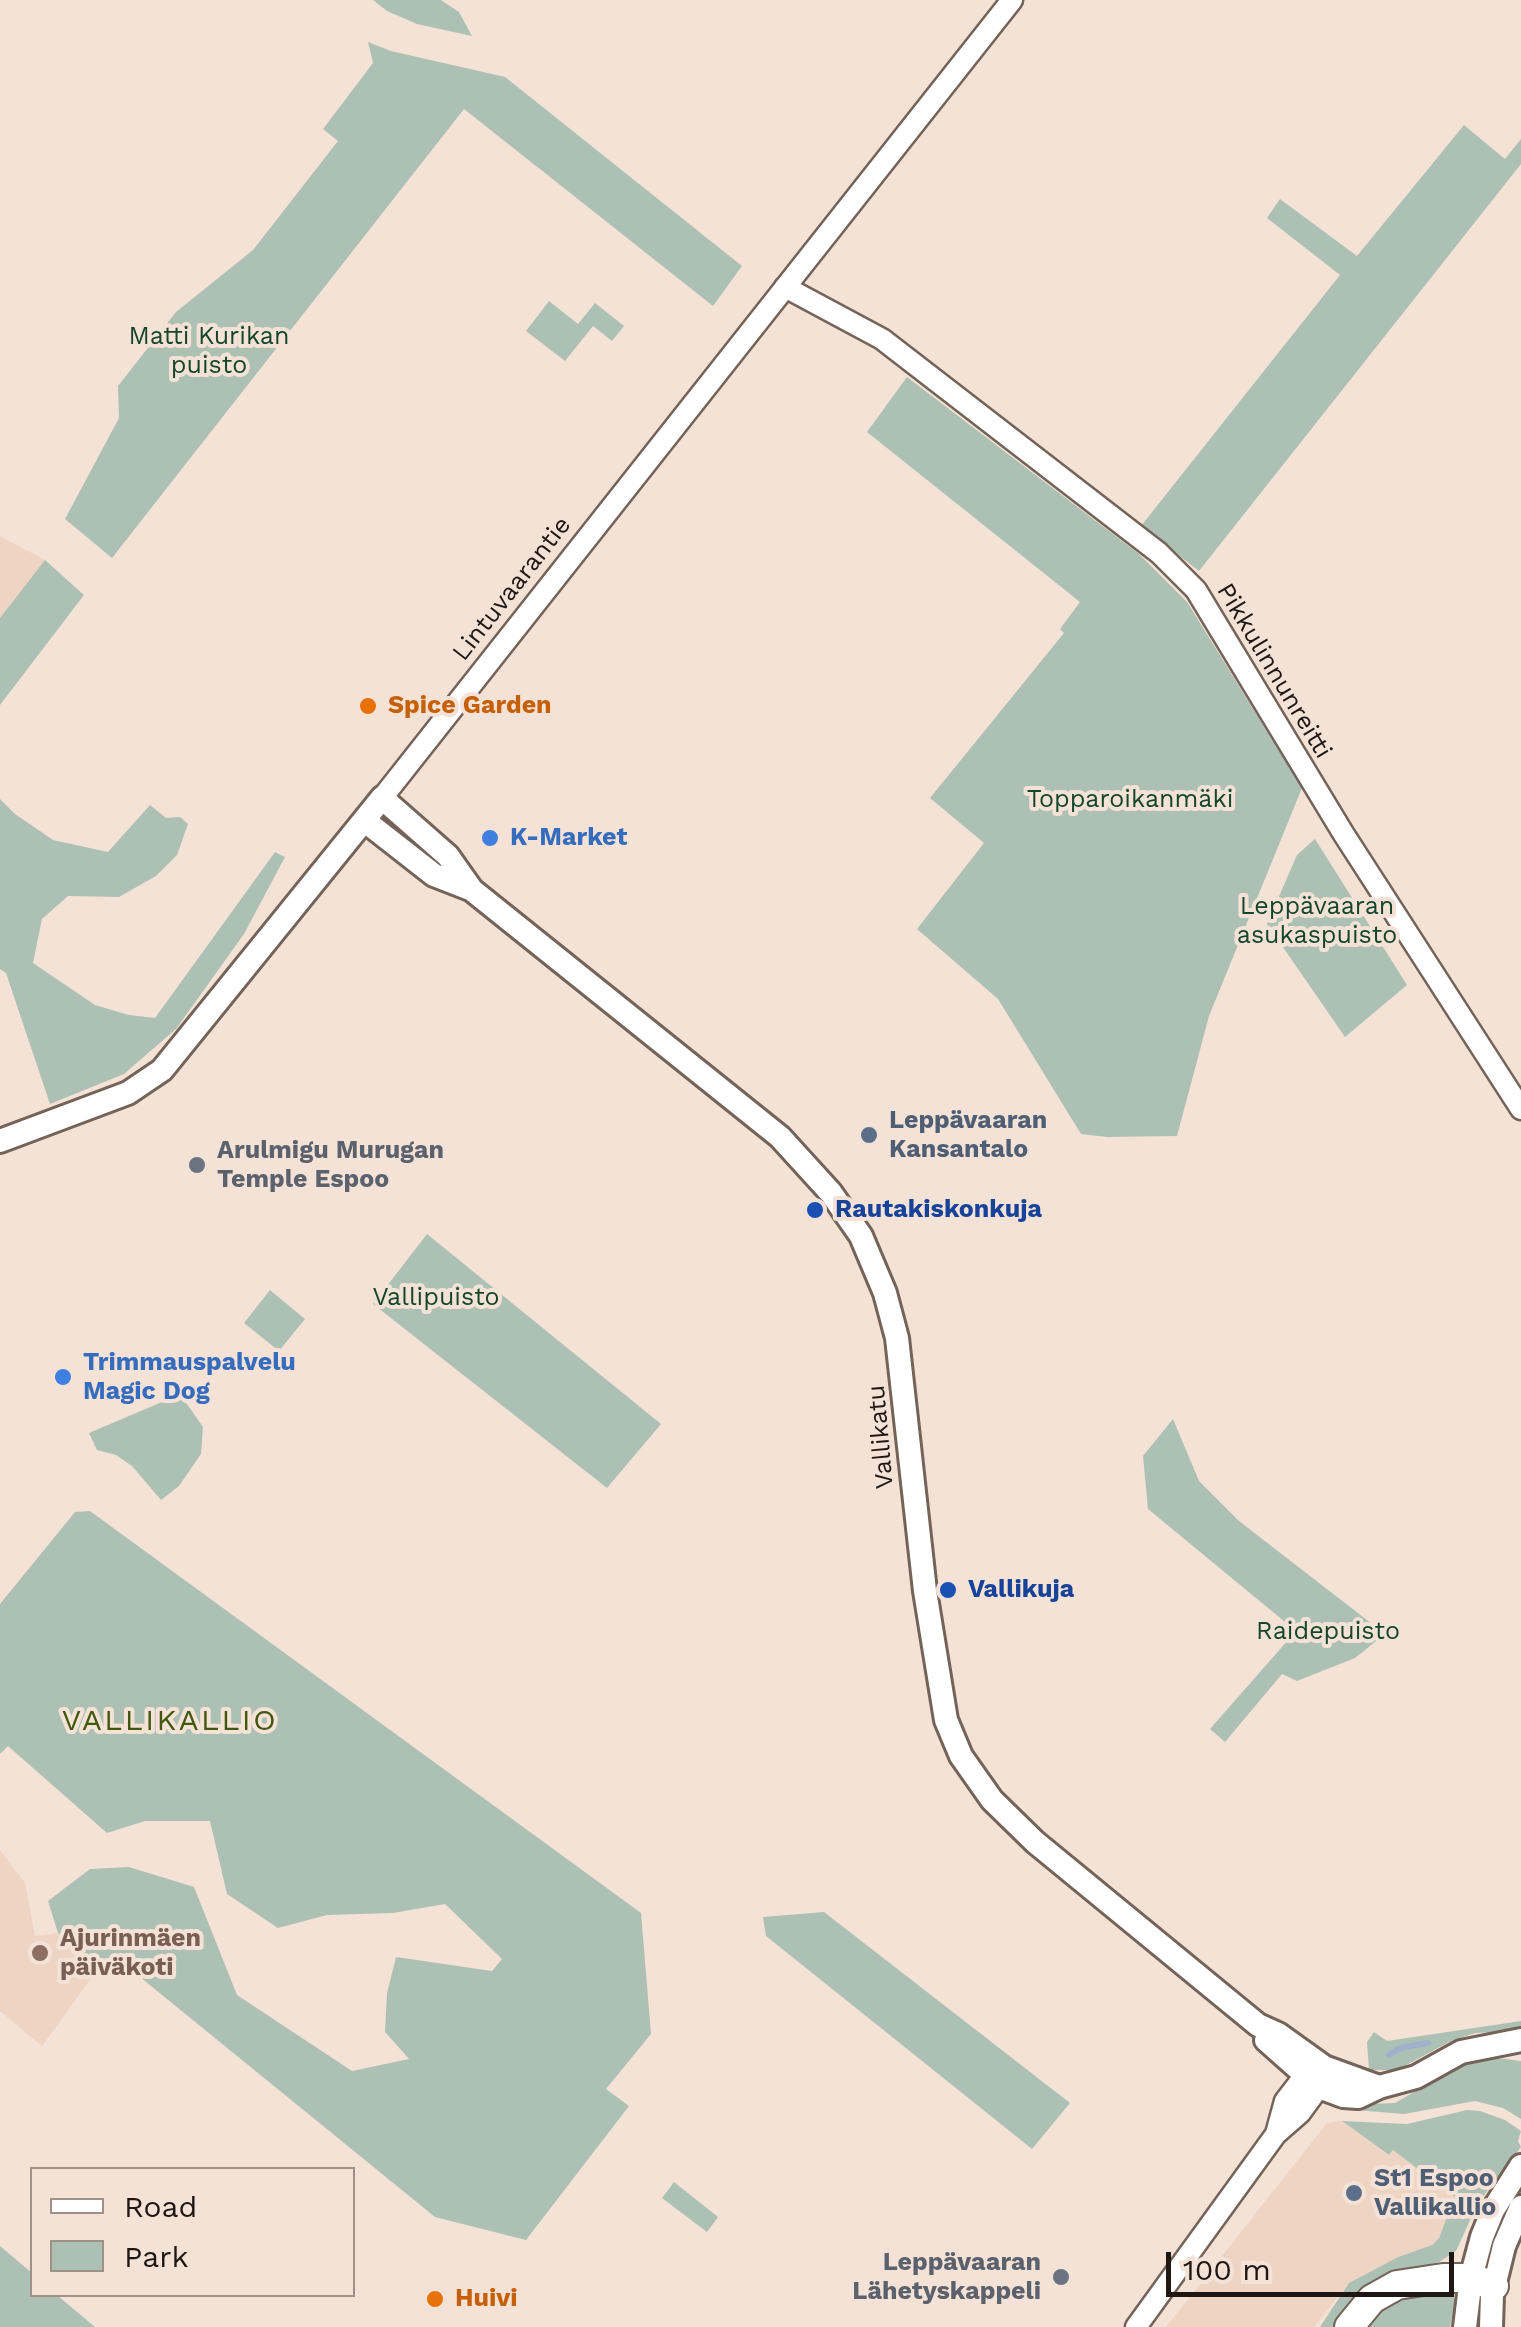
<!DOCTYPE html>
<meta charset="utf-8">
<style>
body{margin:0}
#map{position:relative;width:1521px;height:2327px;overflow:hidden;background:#f5e2d6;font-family:"Work Sans",sans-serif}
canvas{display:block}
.legend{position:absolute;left:30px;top:2167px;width:325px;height:130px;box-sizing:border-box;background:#f5e2d6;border:2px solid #9f9188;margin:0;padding:12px 18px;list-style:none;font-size:30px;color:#1e1713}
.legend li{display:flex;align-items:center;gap:20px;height:50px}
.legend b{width:50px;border:2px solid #9f9188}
.scale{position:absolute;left:1166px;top:2252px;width:288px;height:45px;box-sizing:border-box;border:5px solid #1e1713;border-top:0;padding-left:12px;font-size:30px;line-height:35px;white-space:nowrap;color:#1e1713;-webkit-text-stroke:8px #f5e2d6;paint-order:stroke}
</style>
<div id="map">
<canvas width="1521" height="2327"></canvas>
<ul class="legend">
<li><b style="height:12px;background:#fff"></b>Road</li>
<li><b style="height:28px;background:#acc1b3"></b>Park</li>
</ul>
<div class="scale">100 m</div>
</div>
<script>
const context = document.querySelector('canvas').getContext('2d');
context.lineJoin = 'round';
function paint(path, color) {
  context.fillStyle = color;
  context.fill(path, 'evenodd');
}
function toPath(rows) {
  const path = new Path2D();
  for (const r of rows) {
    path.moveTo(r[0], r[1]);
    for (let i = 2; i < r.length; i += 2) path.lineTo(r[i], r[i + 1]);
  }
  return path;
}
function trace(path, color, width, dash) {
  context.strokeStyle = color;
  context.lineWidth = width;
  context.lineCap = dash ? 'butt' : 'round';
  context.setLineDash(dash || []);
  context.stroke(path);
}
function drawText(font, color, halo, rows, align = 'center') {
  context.font = font + ' "Work Sans",sans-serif';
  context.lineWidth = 8;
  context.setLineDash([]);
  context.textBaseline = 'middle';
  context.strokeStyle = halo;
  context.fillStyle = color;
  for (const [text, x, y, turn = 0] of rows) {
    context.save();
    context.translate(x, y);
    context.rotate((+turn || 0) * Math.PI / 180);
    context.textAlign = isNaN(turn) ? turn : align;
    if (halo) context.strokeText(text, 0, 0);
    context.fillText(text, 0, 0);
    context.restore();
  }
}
const built = toPath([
 [0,536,45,560,0,618],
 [0,1850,25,1883,35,1936,58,1933,98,1969,42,2046,0,2011],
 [1342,2121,1388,2155,1393,2150,1456,2197,1439,2238,1432,2245,1398,2257,1349,2283,1314,2327,1166,2327,1327,2123]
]);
const green = toPath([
 [373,0,441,0,459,12,472,36,417,24,387,11],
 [368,42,391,51,505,77,742,266,713,306,464,109,112,558,65,519,119,418,118,386,176,312,253,250,338,141,323,129,373,63],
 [1464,125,1505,159,1521,139,1521,164,1199,571,1141,526,1340,275,1267,218,1280,199,1357,256],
 [549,301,578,324,595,303,624,326,612,341,593,326,565,361,526,331],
 [907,377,1139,554,1187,602,1302,788,1209,1016,1177,1136,1107,1137,1081,1134,998,999,917,929,984,843,930,798,1064,633,1060,629,1080,602,867,432],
 [45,560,84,595,0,705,0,618],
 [0,799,15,814,53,840,108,852,150,805,166,818,180,817,188,824,177,855,156,876,119,897,68,896,42,919,33,963,95,1005,129,1015,155,1018,275,852,285,857,244,934,176,1029,124,1074,50,1104,6,973,0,969],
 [1315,839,1407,985,1345,1037,1267,924,1297,855],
 [427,1234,661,1424,607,1488,373,1304],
 [270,1290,305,1319,279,1351,244,1323],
 [176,1396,187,1404,203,1427,201,1454,179,1486,161,1500,132,1466,116,1455,97,1450,89,1433],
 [1173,1419,1199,1481,1239,1521,1385,1634,1355,1658,1297,1681,1282,1674,1225,1742,1210,1729,1296,1631,1148,1509,1143,1456],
 [90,1511,641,1913,651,2034,606,2089,629,2106,526,2240,435,2217,135,1973,112,1956,98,1969,58,1933,48,1901,90,1869,129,1867,194,1887,237,1995,352,2071,409,2059,385,2032,387,1993,396,1957,492,1971,502,1959,445,1904,393,1913,327,1915,278,1928,227,1894,210,1821,145,1821,107,1833,8,1746,0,1754,0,1604,75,1512],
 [824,1912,1070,2103,1032,2149,766,1936,763,1917],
 [1521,2021,1521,2031,1475,2033,1451,2041,1397,2070,1369,2070,1367,2042,1374,2032,1387,2041],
 [1497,2058,1521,2061,1521,2119,1503,2108,1475,2101,1404,2114,1343,2109,1344,2105,1395,2103,1457,2067],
 [1467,2110,1480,2111,1505,2120,1521,2131,1518,2141,1521,2147,1478,2203,1456,2251,1439,2262,1401,2272,1338,2327,1320,2327,1349,2283,1398,2257,1432,2245,1439,2238,1455,2197,1393,2150,1389,2155,1342,2121,1407,2124],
 [674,2182,718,2217,707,2232,662,2198],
 [0,2246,32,2273,32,2294,57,2295,95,2327,0,2327],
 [1408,2291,1451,2291,1455,2301,1450,2327,1361,2327,1375,2311]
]);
const stream = toPath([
 [1389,2055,1400,2048,1428,2043]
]);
const tertiary = toPath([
 [785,287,882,339,1159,553,1196,590,1343,833,1521,1109],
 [382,798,1012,0],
 [1276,2134,1285,2101,1305,2075,1319,2069],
 [1136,2327,1276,2134,1300,2113,1319,2087,1323,2073]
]);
const secondary = toPath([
 [365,821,434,875,470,889],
 [0,1141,128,1093,162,1070,382,798,448,856,472,890,780,1137,831,1193,861,1236,885,1293,897,1338,925,1591,946,1720,961,1756,992,1800,1035,1842,1258,2025,1278,2034,1324,2067,1379,2087],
 [1266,2040,1319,2087,1343,2096,1358,2097,1379,2087,1416,2077,1461,2052,1521,2040],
 [1465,2327,1471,2278,1482,2237,1493,2210,1521,2166],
 [1491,2327,1492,2295,1504,2246,1521,2207]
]);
const trunk = toPath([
 [1349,2327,1372,2299,1397,2285,1443,2278,1471,2278,1494,2286]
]);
const markers = [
 [368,706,10,"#e8710a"],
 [490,838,10,"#3f7fe0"],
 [869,1135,10,"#5c6f8a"],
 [197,1165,10,"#6b7280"],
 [815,1210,10,"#1a4fb4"],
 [63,1377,10,"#3f7fe0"],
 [948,1590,10,"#1a4fb4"],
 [40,1953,10,"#8d6e63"],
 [1354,2193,10,"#5c6f8a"],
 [1061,2277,10,"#6b7280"],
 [435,2299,10,"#e8710a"]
];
const parkNames = [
 ["Matti Kurikan",209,337],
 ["puisto",209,366],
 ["Topparoikanmäki",1130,800],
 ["Leppävaaran",1317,907],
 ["asukaspuisto",1317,936],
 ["Vallipuisto",436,1298],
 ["Raidepuisto",1328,1632]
];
const streetNames = [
 ["Lintuvaarantie",512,589,-52],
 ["Pikkulinnunreitti",1274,671,59],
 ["Vallikatu",881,1437,-95]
];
const foodNames = [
 ["Spice Garden",388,706],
 ["Huivi",455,2299]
];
const shopNames = [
 ["K-Market",510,838],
 ["Trimmauspalvelu",83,1363],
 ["Magic Dog",83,1392]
];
const serviceNames = [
 ["Leppävaaran",889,1121],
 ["Kansantalo",889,1150],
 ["St1 Espoo",1374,2179],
 ["Vallikallio",1374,2208]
];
const worshipNames = [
 ["Arulmigu Murugan",217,1151],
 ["Temple Espoo",217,1180],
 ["Leppävaaran",1041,2263,"right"],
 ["Lähetyskappeli",1041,2292,"right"]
];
const transitNames = [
 ["Rautakiskonkuja",835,1210],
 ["Vallikuja",968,1590]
];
const educationNames = [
 ["Ajurinmäen",60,1939],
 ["päiväkoti",60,1968]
];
const quarterNames = [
 ["VALLIKALLIO",170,1721]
];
paint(built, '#eed4c3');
paint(green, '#acc1b3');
trace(stream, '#a1b0cb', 6);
trace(tertiary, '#736358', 25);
trace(secondary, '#736358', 28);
trace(trunk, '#736358', 32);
trace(tertiary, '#fff', 20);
trace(secondary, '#fff', 22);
trace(trunk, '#fff', 28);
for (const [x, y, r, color] of markers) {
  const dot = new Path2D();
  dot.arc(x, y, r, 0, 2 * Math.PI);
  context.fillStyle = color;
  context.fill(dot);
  trace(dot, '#f5e2d6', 4);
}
drawText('25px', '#14462b', '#f5e2d6', parkNames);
drawText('25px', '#1e1713', '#f5e2d6', streetNames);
drawText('bold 25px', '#c56008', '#f5e2d6', foodNames, 'left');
drawText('bold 25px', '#366cbe', '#f5e2d6', shopNames, 'left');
drawText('bold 25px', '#4e5e75', '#f5e2d6', serviceNames, 'left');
drawText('bold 25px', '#5b616d', '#f5e2d6', worshipNames, 'left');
drawText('bold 25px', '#164399', '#f5e2d6', transitNames, 'left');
drawText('bold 25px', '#785e54', '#f5e2d6', educationNames, 'left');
context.letterSpacing = '2.5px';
drawText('30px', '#40570e', '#f5e2d6', quarterNames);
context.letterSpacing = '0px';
</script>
